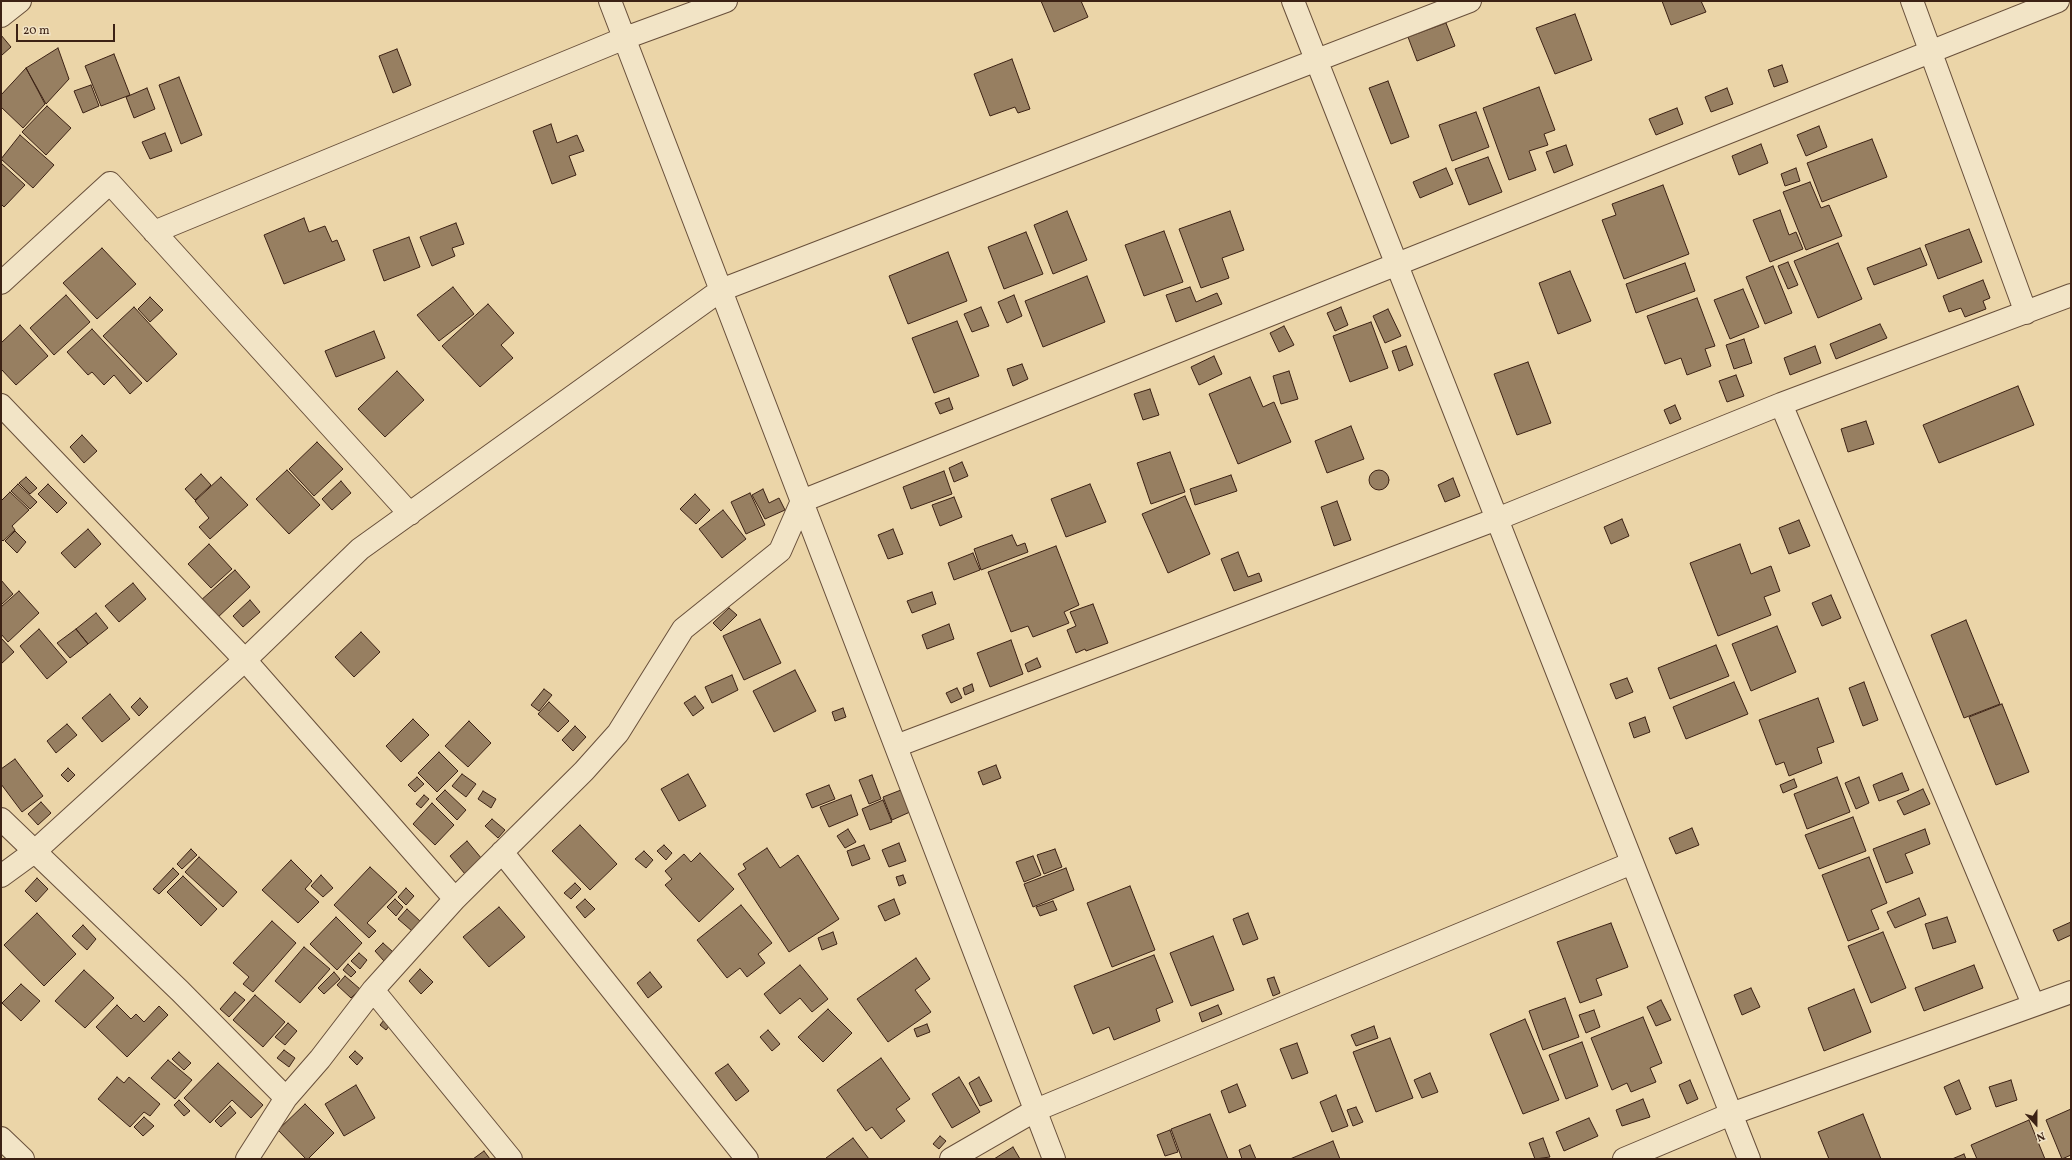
<!DOCTYPE html>
<style>
body{margin:0}
#map{position:relative;width:2072px;height:1160px;overflow:hidden;background:#ebd5a8;font-family:Vollkorn,serif}
canvas{display:block}
.frame{position:absolute;inset:0;border:2px solid #3c2215;pointer-events:none}
.north{position:absolute;left:2016px;top:1104px;width:40px;height:40px;-webkit-text-stroke:3px #f2e4c6;paint-order:stroke;rotate:159deg;font-size:11px;font-weight:700;line-height:16px;text-align:center;color:#3c2215}
.north::after{content:'';display:block;margin:auto;width:14px;height:18px;background:#3c2215;clip-path:polygon(50% 0,100% 100%,50% 72%,0 100%)}
.scale{position:absolute;left:16px;top:24px;width:99px;height:18px;box-sizing:border-box;border:2px solid #3c2215;border-top:0;padding-left:5px;font-size:12px;line-height:14px;white-space:nowrap;color:#3c2215;-webkit-text-stroke:3px #f2e4c6;paint-order:stroke}
</style>
<div id="map">
<canvas width="2072" height="1160"></canvas>
<div class="frame"></div>
<div class="north">N</div>
<div class="scale">20 m</div>
</div>
<script>
const context = document.querySelector('canvas').getContext('2d');
context.lineJoin = 'round';
function paint(path, color) {
  context.fillStyle = color;
  context.fill(path, 'evenodd');
}
function toPath(rows) {
  const path = new Path2D();
  for (const r of rows) {
    if (r.length === 3) {
      path.moveTo(r[0] + r[2], r[1]);
      path.arc(r[0], r[1], r[2], 0, 2 * Math.PI);
      continue;
    }
    path.moveTo(r[0], r[1]);
    for (let i = 2; i < r.length; i += 2) path.lineTo(r[i], r[i + 1]);
  }
  return path;
}
function trace(path, color, width, dash) {
  context.strokeStyle = color;
  context.lineWidth = width;
  context.lineCap = dash ? 'butt' : 'round';
  context.setLineDash(dash || []);
  context.stroke(path);
}
const building = toPath([
 [1041,1,1081,1,1088,17,1054,32,1041,1],
 [1662,1,1701,1,1706,12,1671,25,1662,1],
 [1575,14,1592,60,1555,74,1536,28,1575,14],
 [1446,23,1455,46,1417,61,1408,37,1446,23],
 [1,35,11,47,2,55,1,54,1,35],
 [58,48,69,79,46,104,26,68,58,48],
 [397,49,411,85,393,93,379,56,397,49],
 [114,54,130,95,101,106,85,66,114,54],
 [1012,59,1030,109,1018,113,1015,107,990,116,974,74,1012,59],
 [1782,65,1788,82,1774,87,1768,70,1782,65],
 [26,68,45,104,23,128,1,107,1,95,26,68],
 [179,77,202,135,181,144,159,85,179,77],
 [1388,81,1409,137,1391,144,1369,88,1388,81],
 [91,85,99,106,83,113,74,91,91,85],
 [1539,87,1555,130,1544,134,1548,145,1529,151,1536,170,1509,180,1483,108,1539,87],
 [147,88,155,109,134,118,126,97,147,88],
 [1727,88,1733,104,1711,112,1705,97,1727,88],
 [47,106,71,128,46,155,22,132,47,106],
 [1677,108,1683,124,1656,135,1649,119,1677,108],
 [1476,112,1489,147,1452,161,1439,125,1476,112],
 [551,124,557,143,577,135,584,151,569,156,576,175,552,184,533,131,551,124],
 [1819,126,1827,147,1806,156,1797,135,1819,126],
 [165,133,172,151,150,159,142,142,165,133],
 [20,135,54,165,33,188,1,159,20,135],
 [1872,139,1887,177,1822,202,1807,163,1872,139],
 [1761,144,1768,163,1739,175,1732,156,1761,144],
 [1566,145,1573,165,1554,173,1546,152,1566,145],
 [1488,157,1502,192,1469,205,1455,169,1488,157],
 [1,163,25,185,4,207,1,204,1,163],
 [1446,168,1453,184,1420,198,1413,182,1446,168],
 [1796,168,1800,181,1785,186,1781,174,1796,168],
 [1810,182,1821,208,1829,205,1842,236,1806,250,1783,192,1810,182],
 [1663,185,1689,254,1624,279,1602,220,1616,215,1612,204,1663,185],
 [1780,210,1789,235,1796,232,1803,249,1770,262,1753,220,1780,210],
 [1067,211,1087,260,1053,274,1034,225,1067,211],
 [1230,211,1244,250,1222,258,1229,278,1201,288,1179,229,1230,211],
 [304,218,309,232,325,226,332,242,337,240,345,260,284,284,264,235,304,218],
 [456,223,464,244,452,248,455,256,432,266,420,237,456,223],
 [1969,229,1982,262,1938,279,1925,245,1969,229],
 [1164,231,1183,282,1144,296,1125,245,1164,231],
 [1026,232,1043,274,1004,289,988,247,1026,232],
 [409,237,420,267,384,281,373,250,409,237],
 [1838,243,1862,299,1818,318,1794,261,1838,243],
 [102,248,136,284,97,319,63,283,102,248],
 [1920,248,1927,265,1874,285,1867,268,1920,248],
 [948,252,967,301,908,324,889,276,948,252],
 [1788,262,1798,285,1788,289,1778,266,1788,262],
 [1685,263,1695,291,1636,313,1626,284,1685,263],
 [1773,266,1792,313,1765,324,1746,277,1773,266],
 [1570,271,1591,321,1558,334,1539,283,1570,271],
 [1087,276,1105,322,1043,347,1025,301,1087,276],
 [1983,280,1990,298,1983,301,1986,309,1965,317,1961,308,1949,312,1943,296,1983,280],
 [453,287,474,314,439,341,417,315,453,287],
 [1190,287,1196,302,1217,293,1222,304,1176,322,1166,295,1190,287],
 [1743,289,1759,327,1730,339,1714,300,1743,289],
 [66,295,90,322,54,355,30,328,66,295],
 [1014,295,1022,316,1007,323,998,302,1014,295],
 [150,297,163,310,150,322,138,309,150,297],
 [1697,298,1715,346,1705,349,1711,366,1687,375,1681,358,1665,364,1647,316,1697,298],
 [488,304,514,333,501,345,513,358,480,387,442,346,488,304],
 [134,307,177,354,147,382,103,336,134,307],
 [981,307,989,326,972,332,964,314,981,307],
 [1341,307,1348,325,1335,331,1327,313,1341,307],
 [1388,309,1401,336,1385,343,1373,316,1388,309],
 [957,321,979,376,934,393,912,338,957,321],
 [1371,322,1388,368,1350,382,1333,336,1371,322],
 [1880,324,1887,338,1836,359,1830,344,1880,324],
 [20,325,48,356,16,385,1,369,1,343,20,325],
 [1284,326,1294,345,1279,352,1270,333,1284,326],
 [92,329,142,383,130,394,114,375,104,385,92,372,88,375,67,352,92,329],
 [374,331,385,358,336,377,325,351,374,331],
 [1744,339,1752,363,1734,369,1726,345,1744,339],
 [1406,346,1413,365,1399,371,1392,351,1406,346],
 [1815,346,1821,363,1790,375,1784,358,1815,346],
 [1214,356,1222,374,1199,385,1191,367,1214,356],
 [1528,362,1551,423,1517,435,1494,374,1528,362],
 [1022,364,1028,379,1013,386,1007,369,1022,364],
 [397,371,424,400,385,437,358,409,397,371],
 [1289,371,1298,399,1281,404,1273,376,1289,371],
 [1736,375,1744,396,1727,402,1719,381,1736,375],
 [1250,377,1263,407,1274,402,1291,442,1238,464,1209,394,1250,377],
 [2018,386,2034,425,1939,463,1923,425,2018,386],
 [1150,389,1159,415,1143,420,1134,394,1150,389],
 [949,398,953,409,940,414,935,403,949,398],
 [1675,405,1681,419,1670,424,1664,410,1675,405],
 [1866,421,1874,444,1848,452,1841,429,1866,421],
 [1351,426,1364,459,1327,473,1315,441,1351,426],
 [82,435,97,451,84,463,70,447,82,435],
 [317,442,343,469,314,496,289,469,317,442],
 [1170,452,1185,492,1151,504,1137,463,1170,452],
 [962,462,968,476,954,482,949,468,962,462],
 [1379,480,10],
 [287,470,320,505,289,534,256,499,287,470],
 [944,471,952,494,911,509,903,487,944,471],
 [201,474,211,485,195,500,185,489,201,474],
 [1231,475,1237,491,1195,505,1190,489,1231,475],
 [26,477,37,488,30,494,19,483,26,477],
 [221,477,248,505,210,539,199,527,209,518,195,501,221,477],
 [1453,478,1460,496,1445,502,1438,485,1453,478],
 [341,481,351,493,332,510,322,499,341,481],
 [18,484,37,502,30,509,11,491,18,484],
 [48,484,67,503,57,513,38,494,48,484],
 [1090,484,1106,522,1066,537,1051,499,1090,484],
 [763,489,769,503,779,498,785,510,765,519,752,495,763,489],
 [10,492,29,510,12,526,15,530,3,541,1,539,1,501,10,492],
 [750,493,765,525,746,534,731,502,750,493],
 [695,494,710,510,696,524,680,509,695,494],
 [1185,496,1210,554,1168,573,1142,514,1185,496],
 [954,497,962,517,940,526,932,505,954,497],
 [1337,501,1351,540,1334,546,1321,507,1337,501],
 [723,510,746,539,722,558,699,529,723,510],
 [1622,519,1629,536,1611,544,1604,527,1622,519],
 [1799,520,1810,546,1789,554,1779,528,1799,520],
 [88,529,101,544,75,568,61,553,88,529],
 [893,529,903,554,888,559,878,535,893,529],
 [15,531,26,542,17,553,5,541,15,531],
 [1012,535,1017,546,1025,543,1028,552,981,570,974,549,1012,535],
 [209,544,232,569,211,588,188,564,209,544],
 [1740,544,1751,574,1771,566,1780,591,1764,597,1771,615,1718,636,1690,563,1740,544],
 [1056,546,1079,605,1064,612,1069,623,1033,637,1028,626,1011,632,988,572,1056,546],
 [1238,552,1248,577,1259,573,1262,581,1234,591,1221,559,1238,552],
 [973,553,980,570,954,580,948,563,973,553],
 [235,570,250,587,216,619,200,601,235,570],
 [1,580,13,594,1,605,1,580],
 [133,583,146,599,119,622,105,606,133,583],
 [19,591,39,613,8,642,1,634,1,607,19,591],
 [932,592,936,604,912,613,907,601,932,592],
 [1831,595,1841,618,1822,626,1812,603,1831,595],
 [250,600,260,612,243,627,233,616,250,600],
 [1093,604,1108,643,1086,651,1085,649,1076,653,1067,630,1076,626,1070,612,1093,604],
 [729,608,737,615,721,631,713,623,729,608],
 [96,613,108,628,88,644,76,629,96,613],
 [760,619,781,663,744,680,723,636,760,619],
 [1966,620,2000,704,1964,718,1931,635,1966,620],
 [949,624,954,639,927,649,922,635,949,624],
 [1777,626,1796,672,1751,691,1732,644,1777,626],
 [39,629,67,662,47,679,20,646,39,629],
 [76,629,88,644,70,658,57,643,76,629],
 [361,632,380,652,354,677,335,657,361,632],
 [1,638,14,652,1,664,1,638],
 [1011,640,1023,674,990,687,977,653,1011,640],
 [1716,645,1729,676,1670,699,1658,668,1716,645],
 [1037,658,1041,667,1028,672,1025,664,1037,658],
 [795,670,816,711,774,732,753,691,795,670],
 [732,675,738,690,712,703,705,687,732,675],
 [1627,678,1633,692,1616,699,1610,684,1627,678],
 [1734,682,1748,714,1686,739,1673,707,1734,682],
 [1864,682,1878,720,1863,726,1849,688,1864,682],
 [972,684,974,691,965,695,963,688,972,684],
 [957,688,962,698,951,703,946,693,957,688],
 [544,689,552,695,539,711,531,705,544,689],
 [110,694,130,719,102,742,82,718,110,694],
 [695,696,704,708,693,716,684,703,695,696],
 [140,698,148,707,139,716,131,707,140,698],
 [1818,698,1834,742,1817,748,1822,763,1789,776,1784,762,1776,765,1759,720,1818,698],
 [549,702,569,721,558,732,538,714,549,702],
 [2002,704,2029,772,1996,785,1969,717,2002,704],
 [843,708,846,717,835,721,832,712,843,708],
 [1645,717,1650,732,1634,738,1629,723,1645,717],
 [413,719,429,735,401,762,386,746,413,719],
 [469,721,491,743,468,767,445,746,469,721],
 [67,724,77,735,56,753,47,741,67,724],
 [575,726,586,737,573,751,562,740,575,726],
 [439,752,458,771,437,792,418,773,439,752],
 [15,759,43,796,22,812,1,784,1,769,15,759],
 [996,765,1001,778,983,785,978,772,996,765],
 [68,768,75,775,68,782,61,775,68,768],
 [1902,773,1909,790,1879,801,1873,785,1902,773],
 [462,774,476,784,466,797,452,786,462,774],
 [688,774,706,806,679,821,661,789,688,774],
 [872,775,881,799,869,804,859,780,872,775],
 [417,777,424,784,415,792,408,785,417,777],
 [1837,777,1850,812,1807,829,1794,794,1837,777],
 [1859,777,1869,803,1856,809,1845,783,1859,777],
 [1794,779,1797,787,1783,793,1780,785,1794,779],
 [829,785,835,799,812,808,806,794,829,785],
 [1923,789,1930,804,1904,815,1897,801,1923,789],
 [445,790,466,810,457,820,436,799,445,790],
 [901,790,910,812,892,820,883,797,901,790],
 [483,791,496,799,491,808,478,799,483,791],
 [424,795,429,799,421,808,416,804,424,795],
 [851,795,858,815,829,827,820,807,851,795],
 [883,800,892,822,870,830,862,809,883,800],
 [41,802,51,813,38,825,28,814,41,802],
 [432,803,454,825,435,845,413,824,432,803],
 [1853,817,1866,851,1819,869,1805,835,1853,817],
 [492,819,505,830,498,838,485,826,492,819],
 [580,825,617,864,590,890,552,851,580,825],
 [1692,828,1699,845,1676,854,1669,838,1692,828],
 [848,829,856,842,845,848,837,836,848,829],
 [1925,829,1930,844,1905,854,1913,873,1886,883,1873,849,1925,829],
 [467,841,482,859,465,874,450,856,467,841],
 [899,843,906,861,889,867,882,850,899,843],
 [664,845,672,853,666,860,657,851,664,845],
 [864,845,870,859,852,866,847,851,864,845],
 [767,848,780,868,798,855,839,919,789,952,738,874,746,869,743,864,767,848],
 [191,849,197,855,182,869,177,864,191,849],
 [1055,849,1062,867,1044,874,1037,855,1055,849],
 [644,851,653,860,646,868,635,859,644,851],
 [700,853,734,889,699,922,665,885,672,879,665,871,684,854,691,862,700,853],
 [1033,856,1041,875,1024,882,1016,862,1033,856],
 [199,857,237,892,223,907,185,872,199,857],
 [1869,857,1887,903,1871,910,1879,929,1848,941,1822,875,1869,857],
 [291,860,312,881,305,889,319,902,298,923,262,890,291,860],
 [370,867,397,892,367,923,376,931,369,938,334,905,370,867],
 [173,868,179,874,159,894,153,889,173,868],
 [1066,868,1074,890,1033,907,1024,884,1066,868],
 [321,875,333,888,323,897,311,886,321,875],
 [903,875,906,883,899,886,896,877,903,875],
 [183,876,217,909,201,926,167,892,183,876],
 [37,878,48,889,36,902,25,891,37,878],
 [575,883,581,889,571,899,564,893,575,883],
 [1130,886,1155,950,1112,967,1087,903,1130,886],
 [406,888,414,896,406,905,398,897,406,888],
 [1919,898,1926,915,1895,928,1887,912,1919,898],
 [395,899,403,907,396,916,387,907,395,899],
 [585,899,595,909,585,918,576,907,585,899],
 [894,899,900,914,885,921,878,906,894,899],
 [1053,901,1057,910,1040,916,1036,907,1053,901],
 [741,905,772,943,758,954,765,963,747,977,740,968,727,978,697,940,741,905],
 [499,907,525,937,489,967,463,937,499,907],
 [407,909,421,922,412,931,398,919,407,909],
 [37,913,76,954,44,986,4,945,37,913],
 [1248,913,1258,939,1243,945,1233,919,1248,913],
 [336,917,362,943,337,970,310,944,336,917],
 [1947,917,1956,942,1933,949,1925,924,1947,917],
 [272,921,296,943,253,992,243,984,249,977,233,963,272,921],
 [2071,922,2071,935,2058,941,2053,930,2071,922],
 [1611,923,1628,967,1596,979,1602,995,1580,1003,1557,942,1611,923],
 [83,925,96,939,87,950,72,936,83,925],
 [833,932,837,944,822,950,818,938,833,932],
 [1883,932,1906,988,1871,1003,1848,946,1883,932],
 [1213,936,1234,990,1191,1006,1170,953,1213,936],
 [383,943,393,952,384,961,375,951,383,943],
 [304,947,330,969,300,1003,275,981,304,947],
 [359,953,367,960,360,969,351,961,359,953],
 [1154,955,1173,1002,1156,1009,1160,1021,1114,1040,1109,1027,1093,1034,1074,986,1154,955],
 [916,958,930,979,915,990,931,1012,888,1042,857,999,916,958],
 [348,964,356,972,351,977,343,970,348,964],
 [800,965,828,999,812,1012,800,998,780,1014,764,994,800,965],
 [1974,965,1983,988,1924,1011,1915,988,1974,965],
 [420,969,433,982,421,994,409,981,420,969],
 [84,970,114,998,85,1028,55,1001,84,970],
 [334,972,340,979,324,994,318,988,334,972],
 [650,972,662,987,648,998,637,983,650,972],
 [345,976,360,989,351,998,337,985,345,976],
 [1274,977,1280,993,1273,996,1267,979,1274,977],
 [21,984,40,1001,21,1021,2,1003,21,984],
 [1751,988,1760,1007,1742,1015,1734,995,1751,988],
 [1854,989,1871,1032,1824,1051,1808,1008,1854,989],
 [235,992,245,1000,229,1017,220,1009,235,992],
 [255,995,285,1022,263,1047,233,1020,255,995],
 [1565,998,1579,1037,1543,1050,1529,1011,1565,998],
 [1661,1000,1671,1020,1656,1026,1647,1007,1661,1000],
 [117,1005,131,1019,136,1014,144,1022,159,1006,168,1015,127,1057,96,1027,117,1005],
 [1218,1005,1222,1014,1202,1022,1199,1013,1218,1005],
 [828,1009,852,1033,823,1062,798,1037,828,1009],
 [1594,1010,1600,1027,1586,1033,1579,1015,1594,1010],
 [1643,1017,1662,1063,1650,1068,1656,1082,1631,1092,1627,1083,1612,1090,1591,1038,1643,1017],
 [1525,1019,1559,1100,1523,1114,1490,1034,1525,1019],
 [384,1020,390,1025,386,1030,380,1025,384,1020],
 [288,1023,297,1031,285,1045,275,1037,288,1023],
 [927,1024,930,1032,917,1037,914,1029,927,1024],
 [1374,1026,1378,1038,1356,1046,1351,1035,1374,1026],
 [768,1030,780,1044,772,1051,760,1037,768,1030],
 [1390,1038,1413,1098,1376,1112,1353,1052,1390,1038],
 [1582,1042,1598,1086,1566,1099,1549,1055,1582,1042],
 [1297,1043,1308,1073,1292,1079,1280,1049,1297,1043],
 [284,1050,295,1058,289,1067,277,1058,284,1050],
 [355,1051,363,1058,357,1065,349,1057,355,1051],
 [179,1052,191,1063,184,1070,172,1059,179,1052],
 [881,1058,910,1099,896,1109,905,1121,881,1139,872,1127,866,1131,837,1090,881,1058],
 [168,1060,192,1080,175,1099,151,1078,168,1060],
 [218,1063,263,1105,251,1118,232,1100,210,1123,184,1098,218,1063],
 [728,1064,749,1091,736,1101,715,1073,728,1064],
 [1430,1073,1438,1092,1422,1098,1414,1080,1430,1073],
 [117,1077,124,1083,129,1077,160,1104,150,1116,144,1112,130,1127,98,1099,117,1077],
 [959,1077,980,1112,952,1128,932,1094,959,1077],
 [979,1077,992,1101,980,1106,969,1083,979,1077],
 [1690,1080,1698,1099,1687,1104,1679,1085,1690,1080],
 [1959,1080,1971,1109,1956,1115,1944,1087,1959,1080],
 [2011,1080,2017,1100,1996,1107,1989,1087,2011,1080],
 [1237,1084,1246,1106,1229,1113,1221,1091,1237,1084],
 [356,1085,375,1118,344,1136,325,1104,356,1085],
 [1336,1095,1348,1126,1332,1132,1320,1102,1336,1095],
 [1643,1099,1650,1117,1622,1126,1616,1110,1643,1099],
 [179,1100,190,1111,184,1116,174,1105,179,1100],
 [305,1104,334,1133,308,1159,306,1159,278,1130,305,1104],
 [230,1106,236,1113,221,1127,215,1121,230,1106],
 [1356,1107,1363,1122,1353,1126,1347,1110,1356,1107],
 [2071,1109,2071,1155,2062,1159,2046,1120,2071,1109],
 [1210,1114,1228,1159,1182,1159,1171,1129,1210,1114],
 [1863,1114,1881,1159,1829,1159,1818,1132,1863,1114],
 [144,1117,154,1126,143,1136,134,1127,144,1117],
 [1589,1118,1598,1136,1564,1151,1556,1132,1589,1118],
 [2029,1120,2045,1159,1977,1159,1971,1145,2029,1120],
 [1170,1130,1178,1152,1165,1156,1157,1135,1170,1130],
 [940,1136,946,1141,939,1149,933,1144,940,1136],
 [853,1138,869,1159,827,1159,826,1158,853,1138],
 [1543,1138,1550,1157,1535,1159,1529,1143,1543,1138],
 [1333,1141,1340,1159,1290,1159,1333,1141],
 [1250,1145,1256,1159,1242,1159,1239,1150,1250,1145],
 [1013,1147,1020,1159,994,1159,1013,1147],
 [484,1151,490,1159,473,1159,484,1151],
 [1964,1154,1966,1159,1952,1159,1964,1154]
]);
const street = toPath([
 [610,1,1054,1159],
 [1293,1,1749,1159],
 [1912,1,2026,313],
 [1,16,20,1],
 [154,232,625,38,726,1],
 [1,283,110,183,410,514],
 [1781,404,2033,1004],
 [1,405,245,660,455,899],
 [896,746,1497,519,1781,404,2071,295],
 [1,819,180,991,286,1098],
 [502,852,747,1159],
 [1,876,34,852,245,660,360,549,721,290,1470,1],
 [373,990,511,1159],
 [1,1138,23,1159],
 [247,1159,286,1098,320,1059,373,990,455,899,584,771,618,733,683,629,780,551,802,501,2058,1],
 [951,1159,1036,1110,1632,863],
 [1624,1159,1731,1114,2071,992]
]);
paint(building, '#977f61');
trace(building, '#3c2215', 1);
trace(street, '#684f3a', 24);
trace(street, '#f2e4c6', 22);
</script>
